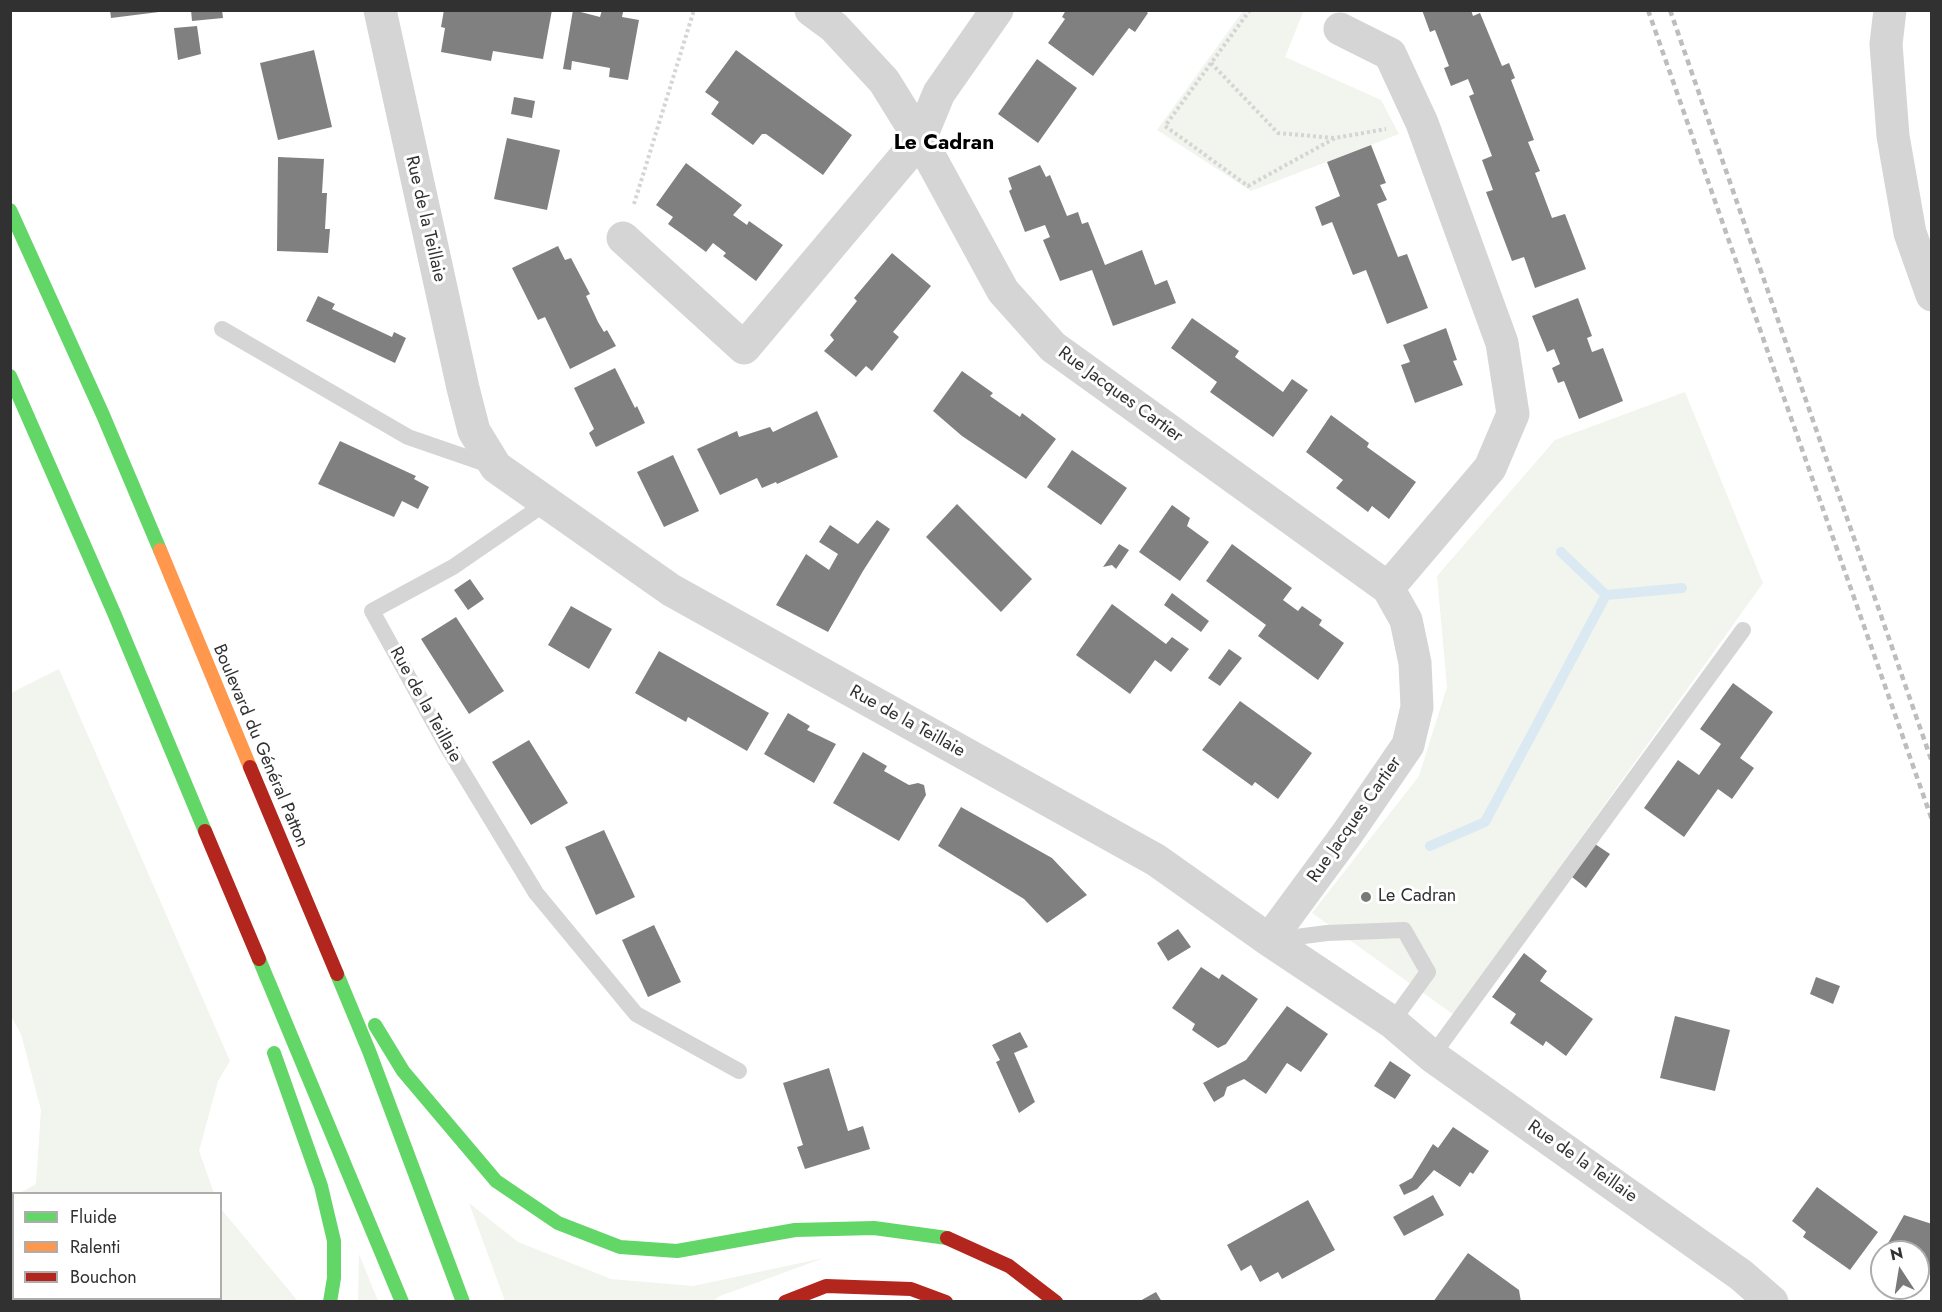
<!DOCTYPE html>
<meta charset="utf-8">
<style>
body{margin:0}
#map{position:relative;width:1942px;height:1312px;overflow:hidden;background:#fff;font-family:Jost,sans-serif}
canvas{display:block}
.frame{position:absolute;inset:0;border:12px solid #313131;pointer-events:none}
.legend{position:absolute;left:12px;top:1192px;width:210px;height:108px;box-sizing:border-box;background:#fff;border:2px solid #adadad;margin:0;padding:8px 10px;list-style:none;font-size:18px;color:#313131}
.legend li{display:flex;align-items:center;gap:12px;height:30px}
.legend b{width:30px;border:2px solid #adadad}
.north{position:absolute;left:1870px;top:1240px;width:60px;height:60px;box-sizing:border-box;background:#fff;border:2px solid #adadad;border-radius:50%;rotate:348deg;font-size:16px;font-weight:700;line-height:24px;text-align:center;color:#313131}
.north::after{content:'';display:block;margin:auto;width:21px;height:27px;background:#797979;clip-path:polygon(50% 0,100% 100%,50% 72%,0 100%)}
</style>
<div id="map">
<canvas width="1942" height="1312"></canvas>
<div class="frame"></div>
<ul class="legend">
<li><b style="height:8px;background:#63d668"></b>Fluide</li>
<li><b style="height:8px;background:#ff974d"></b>Ralenti</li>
<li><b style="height:8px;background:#b3261e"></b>Bouchon</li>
</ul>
<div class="north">N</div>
</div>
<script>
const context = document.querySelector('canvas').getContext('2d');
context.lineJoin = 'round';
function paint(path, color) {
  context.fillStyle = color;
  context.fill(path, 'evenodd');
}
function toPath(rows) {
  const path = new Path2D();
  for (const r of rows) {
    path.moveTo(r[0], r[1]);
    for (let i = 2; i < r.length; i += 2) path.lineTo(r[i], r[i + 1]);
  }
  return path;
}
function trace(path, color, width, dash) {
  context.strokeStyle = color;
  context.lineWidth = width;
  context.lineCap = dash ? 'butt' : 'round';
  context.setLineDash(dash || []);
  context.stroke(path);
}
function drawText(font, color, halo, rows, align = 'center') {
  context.font = font + ' Jost,sans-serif';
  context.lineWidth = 6;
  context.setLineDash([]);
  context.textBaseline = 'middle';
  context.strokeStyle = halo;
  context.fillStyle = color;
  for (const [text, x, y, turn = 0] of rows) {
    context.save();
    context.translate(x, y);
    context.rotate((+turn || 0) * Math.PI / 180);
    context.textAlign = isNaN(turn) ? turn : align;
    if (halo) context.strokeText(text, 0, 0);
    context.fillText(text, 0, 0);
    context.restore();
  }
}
const green = toPath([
 [1304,10,1285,57,1381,100,1399,134,1251,191,1157,130,1243,11],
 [1685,392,1763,583,1454,1015,1312,913,1419,776,1447,687,1437,576,1555,440],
 [59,669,230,1061,218,1081,199,1151,214,1193,20,1193,36,1184,41,1110,21,1034,11,1016,11,693],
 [13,1197,14,1298,220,1298,221,1209,297,1300,11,1301,10,1199],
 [469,1203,518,1242,611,1279,693,1286,824,1258,720,1296,713,1301,505,1301],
 [359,1254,378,1301,358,1301]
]);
const stream = toPath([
 [1606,595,1682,588],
 [1430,846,1485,822,1606,595,1561,552]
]);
const building = toPath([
 [110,10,159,10,159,12,111,18],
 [191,10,222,10,223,18,192,21],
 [444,10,552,10,543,59,493,51,491,61,441,52,445,28,441,27],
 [573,10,600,17,602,10,616,10,623,12,622,17,639,20,628,80,609,77,610,68,572,61,571,70,563,69],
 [1066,10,1145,10,1148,13,1135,32,1129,28,1093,76,1048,43,1065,19,1062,17],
 [1422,10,1471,10,1473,16,1480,13,1502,66,1509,63,1515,78,1511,80,1534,140,1528,142,1540,171,1535,173,1552,218,1565,214,1586,269,1535,288,1524,257,1512,261,1486,192,1493,190,1482,160,1492,156,1469,96,1474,94,1468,79,1451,86,1444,68,1449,66,1435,30,1430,32],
 [197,26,201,54,178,60,174,28],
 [314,50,332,127,278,140,260,63],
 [736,50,852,135,823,175,766,134,762,134,753,145,711,114,719,102,705,92],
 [1037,59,1077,88,1038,143,998,114],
 [514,97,535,101,532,118,511,114],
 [507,138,560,150,547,210,494,199],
 [1371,145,1386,183,1380,185,1387,200,1377,204,1398,257,1407,254,1428,308,1387,324,1366,270,1353,275,1332,222,1322,226,1315,207,1340,196,1327,162],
 [278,157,324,159,322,193,327,193,325,229,330,229,328,253,277,251],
 [686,163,742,205,733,215,747,225,749,221,783,245,756,281,723,256,726,253,713,243,706,252,682,234,668,224,673,217,656,205],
 [1040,165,1046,177,1050,175,1067,216,1078,212,1082,224,1088,222,1105,265,1142,250,1155,285,1167,280,1176,303,1113,326,1092,270,1060,281,1043,240,1050,237,1045,225,1025,232,1009,191,1012,189,1008,178],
 [558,246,565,260,571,258,590,294,586,296,598,322,604,332,607,330,616,346,570,369,545,317,538,320,512,268],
 [892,253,931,286,893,332,899,337,872,371,866,366,856,377,824,351,834,340,830,335,857,301,854,298],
 [318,296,335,304,332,309,392,337,394,332,406,338,395,363,306,321],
 [1578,298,1592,336,1587,338,1592,352,1603,348,1623,401,1579,419,1564,381,1558,383,1552,368,1560,364,1554,349,1547,352,1532,316],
 [1192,318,1239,351,1235,357,1283,392,1292,379,1308,390,1273,437,1210,392,1217,382,1171,348],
 [1446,328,1457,360,1453,361,1463,385,1415,403,1401,365,1410,362,1403,345],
 [615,368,635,408,637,406,645,423,596,447,589,433,594,429,574,388],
 [962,371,993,393,990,396,1020,417,1022,413,1056,439,1026,479,962,436,933,411],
 [817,411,838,457,777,484,776,482,762,488,757,478,720,495,697,449,737,431,739,437,770,427,773,432],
 [1331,415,1369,443,1367,447,1416,482,1389,519,1372,506,1368,512,1336,488,1343,480,1306,452],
 [340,441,416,476,414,479,429,487,418,509,402,501,394,517,318,484],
 [1072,450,1127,488,1101,525,1047,487],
 [673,455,699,511,664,527,637,472],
 [957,504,1032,579,1001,612,926,537],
 [1172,505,1190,518,1187,526,1209,542,1180,581,1139,552],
 [877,520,890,529,863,571,828,632,776,605,806,554,829,570,838,554,819,542,830,525,858,544],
 [1119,544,1129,550,1116,569,1112,565,1103,567],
 [1232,544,1292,588,1283,600,1298,611,1302,606,1322,620,1319,625,1344,643,1318,680,1258,636,1266,625,1206,581],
 [470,579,484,599,468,610,454,590],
 [1172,593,1209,621,1201,632,1164,605],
 [1112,604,1166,644,1172,637,1189,649,1171,672,1155,660,1130,694,1076,655],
 [571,606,612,629,589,669,548,645],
 [456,617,504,691,469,714,421,639],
 [1229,649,1242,658,1220,686,1208,678],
 [659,651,769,713,747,751,688,717,686,722,635,693],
 [1733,683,1773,712,1740,758,1754,768,1732,799,1718,789,1684,837,1644,808,1678,760,1699,775,1721,744,1700,729],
 [1240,701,1312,753,1278,799,1255,782,1252,786,1202,750],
 [788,713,810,726,807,730,836,744,814,783,764,754],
 [529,740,568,803,531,825,492,762],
 [863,752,887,766,884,771,909,785,918,783,924,785,926,795,899,841,833,803],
 [961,807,1052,858,1087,895,1047,923,1024,899,938,846],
 [604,830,635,897,596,915,565,847],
 [1595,844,1610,854,1586,888,1572,877],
 [654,925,681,982,648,997,622,940],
 [1178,929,1191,947,1168,961,1157,943],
 [1524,953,1547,971,1540,981,1593,1019,1566,1056,1546,1041,1543,1046,1510,1023,1516,1014,1492,997],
 [1201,967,1219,979,1222,974,1258,999,1226,1044,1218,1048,1192,1030,1195,1024,1172,1008],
 [1816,977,1840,986,1833,1004,1810,994],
 [1287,1006,1328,1034,1301,1072,1287,1063,1266,1094,1244,1079,1227,1087,1224,1096,1214,1102,1203,1083,1246,1060],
 [1675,1016,1730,1030,1715,1091,1660,1078],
 [1020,1032,1028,1047,1014,1053,1035,1102,1019,1113,996,1062,1000,1060,992,1045],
 [1390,1061,1411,1075,1395,1099,1374,1086],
 [829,1068,848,1131,863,1126,870,1149,805,1169,797,1147,803,1145,783,1083],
 [1453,1127,1489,1151,1473,1174,1470,1172,1460,1187,1434,1170,1417,1189,1404,1195,1399,1185,1412,1178,1433,1144,1438,1148],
 [1817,1187,1878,1232,1850,1270,1803,1237,1806,1232,1792,1221],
 [1433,1195,1444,1215,1404,1236,1393,1217],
 [1308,1200,1335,1250,1282,1279,1278,1272,1260,1282,1251,1265,1241,1271,1227,1245],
 [1904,1215,1932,1224,1932,1272,1918,1269,1918,1252,1883,1252],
 [1468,1253,1519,1290,1521,1302,1433,1302],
 [1156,1292,1162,1302,1138,1302]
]);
const path = toPath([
 [1250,10,1165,126,1248,186,1335,138,1386,129],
 [1211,63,1278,133,1334,138],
 [634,204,694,10]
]);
const lane = toPath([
 [222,329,408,437,492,466],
 [546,503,453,567,372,611,445,743,536,893,636,1014,739,1071],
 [1273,940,1327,933,1404,930,1428,972,1392,1022],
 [1432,1056,1743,630]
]);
const street = toPath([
 [380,10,463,388,474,431,496,467,671,590,1156,860,1269,940,1392,1022,1432,1056,1741,1275,1772,1302],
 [811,10,834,27,884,81,920,139,1003,291,1053,347,1388,588,1406,620,1415,663,1417,707,1408,745,1347,834,1269,940],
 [1890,10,1886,44,1893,136,1910,233,1932,295],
 [1340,29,1390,54,1422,123,1502,343,1513,414,1490,468,1388,588],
 [623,238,744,348,920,139,939,93,997,10]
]);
const fast = toPath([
 [10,210,103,415,160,550],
 [10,376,114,613,205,831],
 [259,959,402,1302],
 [337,974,369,1051,463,1302],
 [375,1025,403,1071,496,1181,558,1223,620,1247,677,1251,795,1230,874,1228,947,1238],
 [274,1053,321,1186,334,1241,334,1278,330,1302]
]);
const slow = toPath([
 [160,550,250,767]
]);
const jam = toPath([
 [250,767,337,974],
 [205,831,259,959],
 [947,1238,1009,1266,1056,1302],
 [785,1302,826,1286,911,1289,946,1302]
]);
const rail = toPath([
 [1648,10,1932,820],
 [1670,10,1932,762]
]);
const markers = [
 [1366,897,6,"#797979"]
];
const streetNames = [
 ["Rue de la Teillaie",425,219,77],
 ["Rue Jacques Cartier",1120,395,36],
 ["Rue de la Teillaie",425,705,61],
 ["Rue de la Teillaie",907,722,29],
 ["Boulevard du Général Patton",260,746,67],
 ["Rue Jacques Cartier",1355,820,-55],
 ["Rue de la Teillaie",1582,1162,35]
];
const poiNames = [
 ["Le Cadran",1378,897]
];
const quarterNames = [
 ["Le Cadran",944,144]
];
paint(green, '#f1f5ed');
trace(stream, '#dbe9f2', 10);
paint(building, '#808080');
trace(path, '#d5d5d5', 4, [3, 3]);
trace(lane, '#d5d5d5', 16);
trace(street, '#d5d5d5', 33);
trace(fast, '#63d668', 14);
trace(slow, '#ff974d', 14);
trace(jam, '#b3261e', 14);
trace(rail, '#bdbdbd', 4.5, [6, 4.5]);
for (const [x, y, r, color] of markers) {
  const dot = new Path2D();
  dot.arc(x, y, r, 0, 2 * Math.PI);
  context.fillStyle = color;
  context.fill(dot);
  trace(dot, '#fff', 2);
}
drawText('18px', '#313131', '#fff', streetNames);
drawText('18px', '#313131', '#fff', poiNames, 'left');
drawText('bold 21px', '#000', '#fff', quarterNames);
</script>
